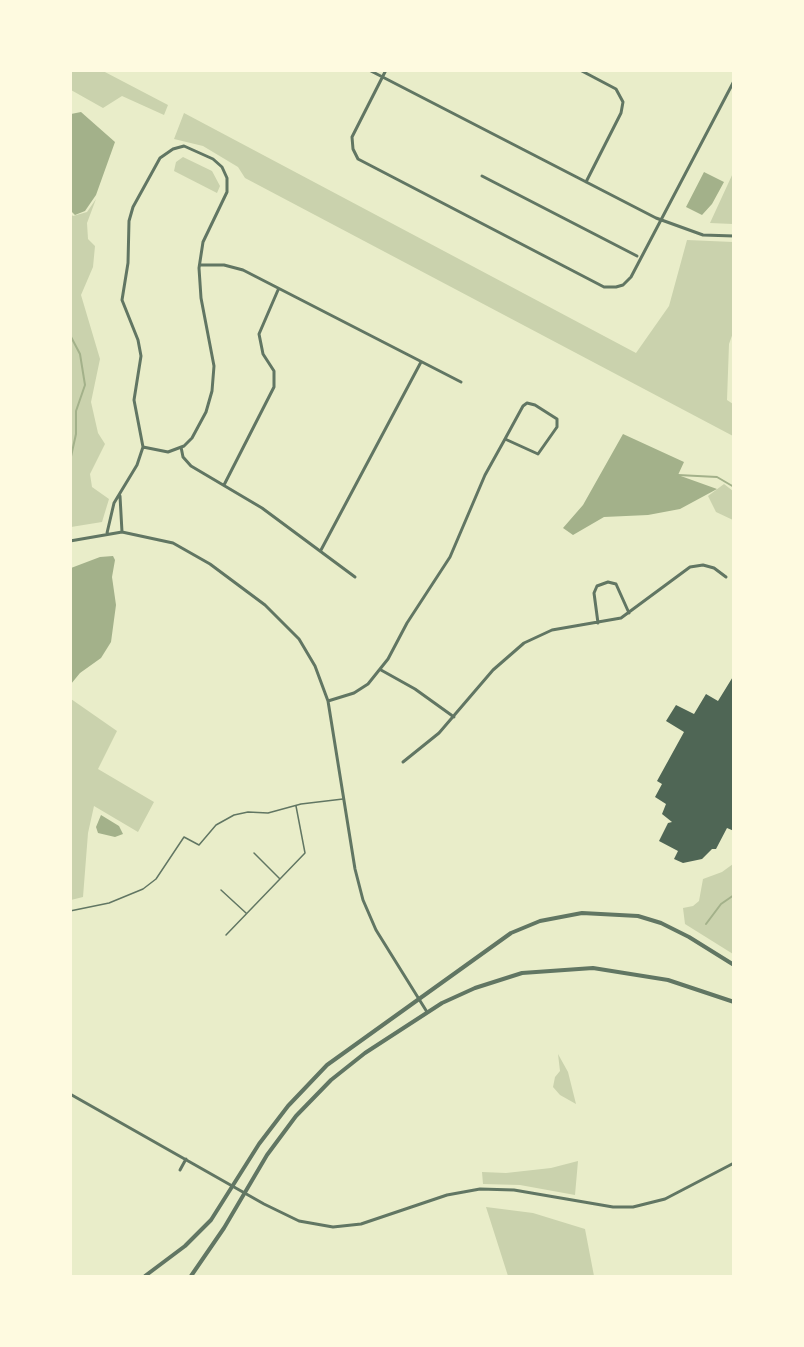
<!DOCTYPE html>
<style>
body{margin:0}
#map{position:relative;width:804px;height:1347px;overflow:hidden;background:#e9edc9;font-family:Spectral,serif}
canvas{display:block}
.frame{position:absolute;inset:0;border:72px solid #fefae0;pointer-events:none}
</style>
<div id="map">
<canvas width="804" height="1347"></canvas>
<div class="frame"></div>
</div>
<script>
const context = document.querySelector('canvas').getContext('2d');
context.lineJoin = 'round';
function paint(path, color) {
  context.fillStyle = color;
  context.fill(path, 'evenodd');
}
function toPath(rows) {
  const path = new Path2D();
  for (const r of rows) {
    path.moveTo(r[0], r[1]);
    for (let i = 2; i < r.length; i += 2) path.lineTo(r[i], r[i + 1]);
  }
  return path;
}
function trace(path, color, width, dash) {
  context.strokeStyle = color;
  context.lineWidth = width;
  context.lineCap = dash ? 'butt' : 'round';
  context.setLineDash(dash || []);
  context.stroke(path);
}
const green = toPath([
 [71,70,103,71,168,105,164,115,122,96,103,108,71,90],
 [184,113,636,353,669,306,687,240,733,242,734,330,729,344,727,400,733,404,733,436,245,178,238,167,203,146,174,139],
 [183,157,212,171,220,186,217,193,174,171,176,162],
 [733,173,733,224,710,223],
 [96,199,87,223,88,239,95,246,93,267,81,295,100,359,91,402,98,433,105,444,90,474,92,487,109,499,102,522,71,527,71,214,73,216,87,212],
 [724,484,733,491,733,520,716,512,708,496],
 [71,699,117,731,98,769,154,802,138,832,94,806,88,833,83,897,71,900],
 [733,864,733,954,685,924,683,908,693,906,699,901,703,879,722,872],
 [558,1054,568,1072,576,1104,560,1095,553,1087,555,1077,560,1071],
 [578,1161,575,1195,520,1185,483,1184,482,1172,506,1173,551,1168],
 [486,1207,533,1213,585,1229,594,1276,508,1276]
]);
const water = toPath([
 [81,112,115,142,96,195,85,211,75,215,70,210,71,114],
 [704,172,724,182,712,204,702,215,686,207],
 [623,434,684,462,678,475,717,489,680,509,648,515,604,517,573,535,563,528,583,505],
 [113,556,115,560,112,577,116,605,111,642,101,658,80,673,71,684,71,568,100,557],
 [101,815,119,826,123,834,115,837,98,833,96,827]
]);
const stream = toPath([
 [70,335,80,354,85,385,76,411,76,434,70,461],
 [678,475,717,477,734,487],
 [706,924,721,904,734,895]
]);
const building = toPath([
 [734,675,734,831,727,828,716,849,712,849,702,859,683,863,674,859,678,851,659,841,668,823,672,822,662,814,666,804,655,797,662,784,657,781,684,732,666,721,676,705,694,714,706,694,718,701]
]);
const service = toPath([
 [254,853,280,879],
 [221,890,246,913],
 [70,911,109,903,143,889,156,879,184,837,199,845,216,825,234,815,248,812,268,813,301,804,343,799],
 [226,935,305,853,296,806]
]);
const minor = toPath([
 [369,70,656,218,703,235,734,236],
 [386,70,352,137,353,149,358,159,604,287,616,287,623,285,631,277,734,81],
 [580,70,616,89,623,102,621,113,586,182],
 [482,176,637,256],
 [200,265,224,265,243,270,461,382],
 [181,447,183,457,191,466,262,508,355,577],
 [224,485,274,387,274,371,263,354,259,334,278,290],
 [120,496,122,532],
 [107,533,114,503,137,465,143,447,134,400,141,356,138,340,122,300,128,263,129,221,133,207,160,158,173,149,184,146,213,159,222,167,227,178,227,192,203,242,199,268,201,298,214,366,212,391,206,412,192,438,184,446,168,452,143,447],
 [70,541,122,532,173,543,210,564,265,605,299,639,315,666,328,701,355,869,363,900,376,930,427,1012],
 [321,550,421,362],
 [598,623,594,593,597,586,608,582,616,584,629,613],
 [381,670,415,689,454,717],
 [328,701,354,693,368,684,388,659,407,623,450,557,485,475,505,439,523,406,527,403,535,405,557,419,557,427,538,454,505,439],
 [403,762,439,733,493,670,524,643,552,630,621,618,690,567,703,565,714,568,726,577],
 [70,1094,264,1204,299,1221,333,1227,361,1224,447,1195,480,1189,514,1190,613,1207,633,1207,665,1199,734,1163],
 [180,1170,186,1159]
]);
const tertiary = toPath([
 [145,1276,185,1246,211,1220,259,1144,288,1106,327,1065,511,933,540,921,582,913,638,916,661,923,689,937,734,965],
 [191,1276,224,1228,267,1155,296,1116,331,1080,365,1053,442,1003,475,988,522,973,593,968,668,980,734,1002]
]);
paint(green, '#cad2ad');
paint(water, '#a3b18a');
trace(stream, '#a3b18a', 2);
paint(building, '#4f6655');
trace(service, '#617663', 1.5);
trace(minor, '#617663', 3);
trace(tertiary, '#617663', 4);
</script>
